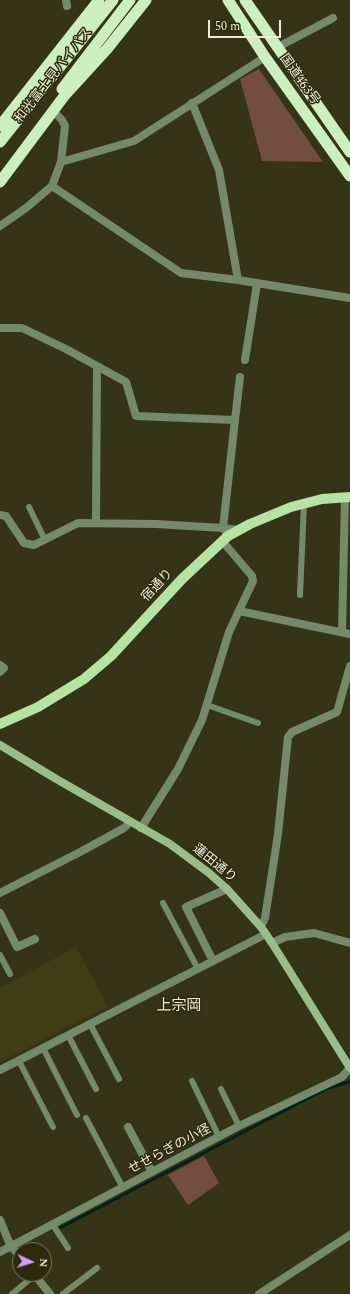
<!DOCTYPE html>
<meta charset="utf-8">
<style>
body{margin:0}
#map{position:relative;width:350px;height:1294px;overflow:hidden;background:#363416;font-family:Spectral,serif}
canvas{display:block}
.north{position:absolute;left:12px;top:1242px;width:40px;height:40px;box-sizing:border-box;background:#2c2a0b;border:1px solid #79785e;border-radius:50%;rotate:94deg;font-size:11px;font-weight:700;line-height:16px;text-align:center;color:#edecdb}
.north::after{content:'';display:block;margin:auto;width:14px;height:18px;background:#d09dff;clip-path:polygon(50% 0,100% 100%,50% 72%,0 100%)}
.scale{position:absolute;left:208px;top:20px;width:73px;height:18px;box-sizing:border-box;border:2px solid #edecdb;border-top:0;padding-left:5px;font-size:12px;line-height:14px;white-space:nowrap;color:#edecdb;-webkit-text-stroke:3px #2c2a0b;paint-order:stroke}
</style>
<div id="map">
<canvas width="350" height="1294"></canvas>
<div class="north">N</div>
<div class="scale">50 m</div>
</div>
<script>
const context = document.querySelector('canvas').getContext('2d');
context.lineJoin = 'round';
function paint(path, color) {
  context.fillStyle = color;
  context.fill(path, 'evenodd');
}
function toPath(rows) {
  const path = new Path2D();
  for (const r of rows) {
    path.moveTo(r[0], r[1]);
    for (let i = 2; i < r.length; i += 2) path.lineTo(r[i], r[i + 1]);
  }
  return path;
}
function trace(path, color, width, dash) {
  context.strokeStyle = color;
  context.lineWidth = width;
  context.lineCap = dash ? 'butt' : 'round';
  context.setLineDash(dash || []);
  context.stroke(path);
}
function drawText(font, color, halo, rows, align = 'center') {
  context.font = font + ' Spectral,"Noto Sans JP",serif';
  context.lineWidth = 3;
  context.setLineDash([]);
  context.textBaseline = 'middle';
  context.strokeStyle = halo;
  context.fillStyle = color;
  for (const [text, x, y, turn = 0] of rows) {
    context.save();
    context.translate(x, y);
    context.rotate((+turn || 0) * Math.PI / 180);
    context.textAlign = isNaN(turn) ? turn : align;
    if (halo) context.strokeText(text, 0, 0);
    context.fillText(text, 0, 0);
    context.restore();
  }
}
const built = toPath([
 [76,947,108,1007,0,1062,0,988]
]);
const green = toPath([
 [259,69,323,162,262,161,240,79],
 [204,1156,219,1183,188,1205,168,1175]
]);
const stream = toPath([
 [60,1228,326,1089,349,1082]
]);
const service = toPath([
 [29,507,45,540],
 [300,595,304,504],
 [207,705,258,723],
 [163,903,198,969],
 [0,955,10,974],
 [90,1024,119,1079],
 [68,1035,96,1089],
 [43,1048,77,1115],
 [19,1061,53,1127],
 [192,1081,219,1137],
 [221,1089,239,1126],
 [86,1118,123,1188],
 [53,1225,68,1248],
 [12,1294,35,1275],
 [63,1294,97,1268]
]);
const minor = toPath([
 [66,0,67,6],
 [278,47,333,18],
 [192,103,219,170,238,280],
 [61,162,134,141,265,57],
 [52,186,181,273,238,280,350,298],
 [0,226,26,208,52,186,61,162,65,126,62,120,53,111],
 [0,328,22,328,66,349,126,382,136,416,235,420,240,377],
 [245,360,257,284],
 [0,515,6,516,24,543,34,545,78,523,156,524,223,528,239,530],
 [96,522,97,367],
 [226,532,223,528,235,420],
 [239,611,350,634],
 [342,632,345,497],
 [0,665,4,668,0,672],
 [141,828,178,769,202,720,229,632,253,581,252,576,223,542],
 [0,913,17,947,35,939],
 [261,927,265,918,278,834,288,737,292,732,337,712,350,666],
 [272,943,285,937,314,933,350,943],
 [213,961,186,907,227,889],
 [0,1070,266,934],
 [128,1127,152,1172],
 [11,1247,20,1255],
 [34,1274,50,1294],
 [259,1294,350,1235]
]);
const tertiary = toPath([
 [0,893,82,851,124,828,130,822],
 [0,1220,11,1247],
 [0,1252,239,1126,342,1077,350,1068]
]);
const secondary = toPath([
 [0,745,58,780,170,844,209,873,227,889,261,927,272,943,350,1068]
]);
const primary = toPath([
 [0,724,38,707,84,679,111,656,182,579,228,536,250,524,291,507,322,499,350,497]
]);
const trunk = toPath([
 [228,0,265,57,350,176],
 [245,0,350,152],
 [62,89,130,0],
 [0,126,99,0],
 [0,142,113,0],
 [0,182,65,95,107,49,146,0]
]);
const streetNames = [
 ["和光富士見バイパス",54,76,-52],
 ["国道463号",299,80,54],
 ["宿通り",158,586,-47],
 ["蓮田通り",214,864,39],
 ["せせらぎの小径",170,1150,-28]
];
const quarterNames = [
 ["上宗岡",179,1007]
];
paint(built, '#3f3d16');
paint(green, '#734d3e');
trace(stream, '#002217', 3);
trace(service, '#748b6b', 6);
trace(minor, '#748b6b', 8);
trace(tertiary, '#748b6b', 8);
trace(secondary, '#98bd8a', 8);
trace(primary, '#b4e3a2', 10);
trace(trunk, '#ccefbf', 11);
drawText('13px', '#edecdb', '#2c2a0b', streetNames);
drawText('15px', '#edecdb', '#2c2a0b', quarterNames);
</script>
